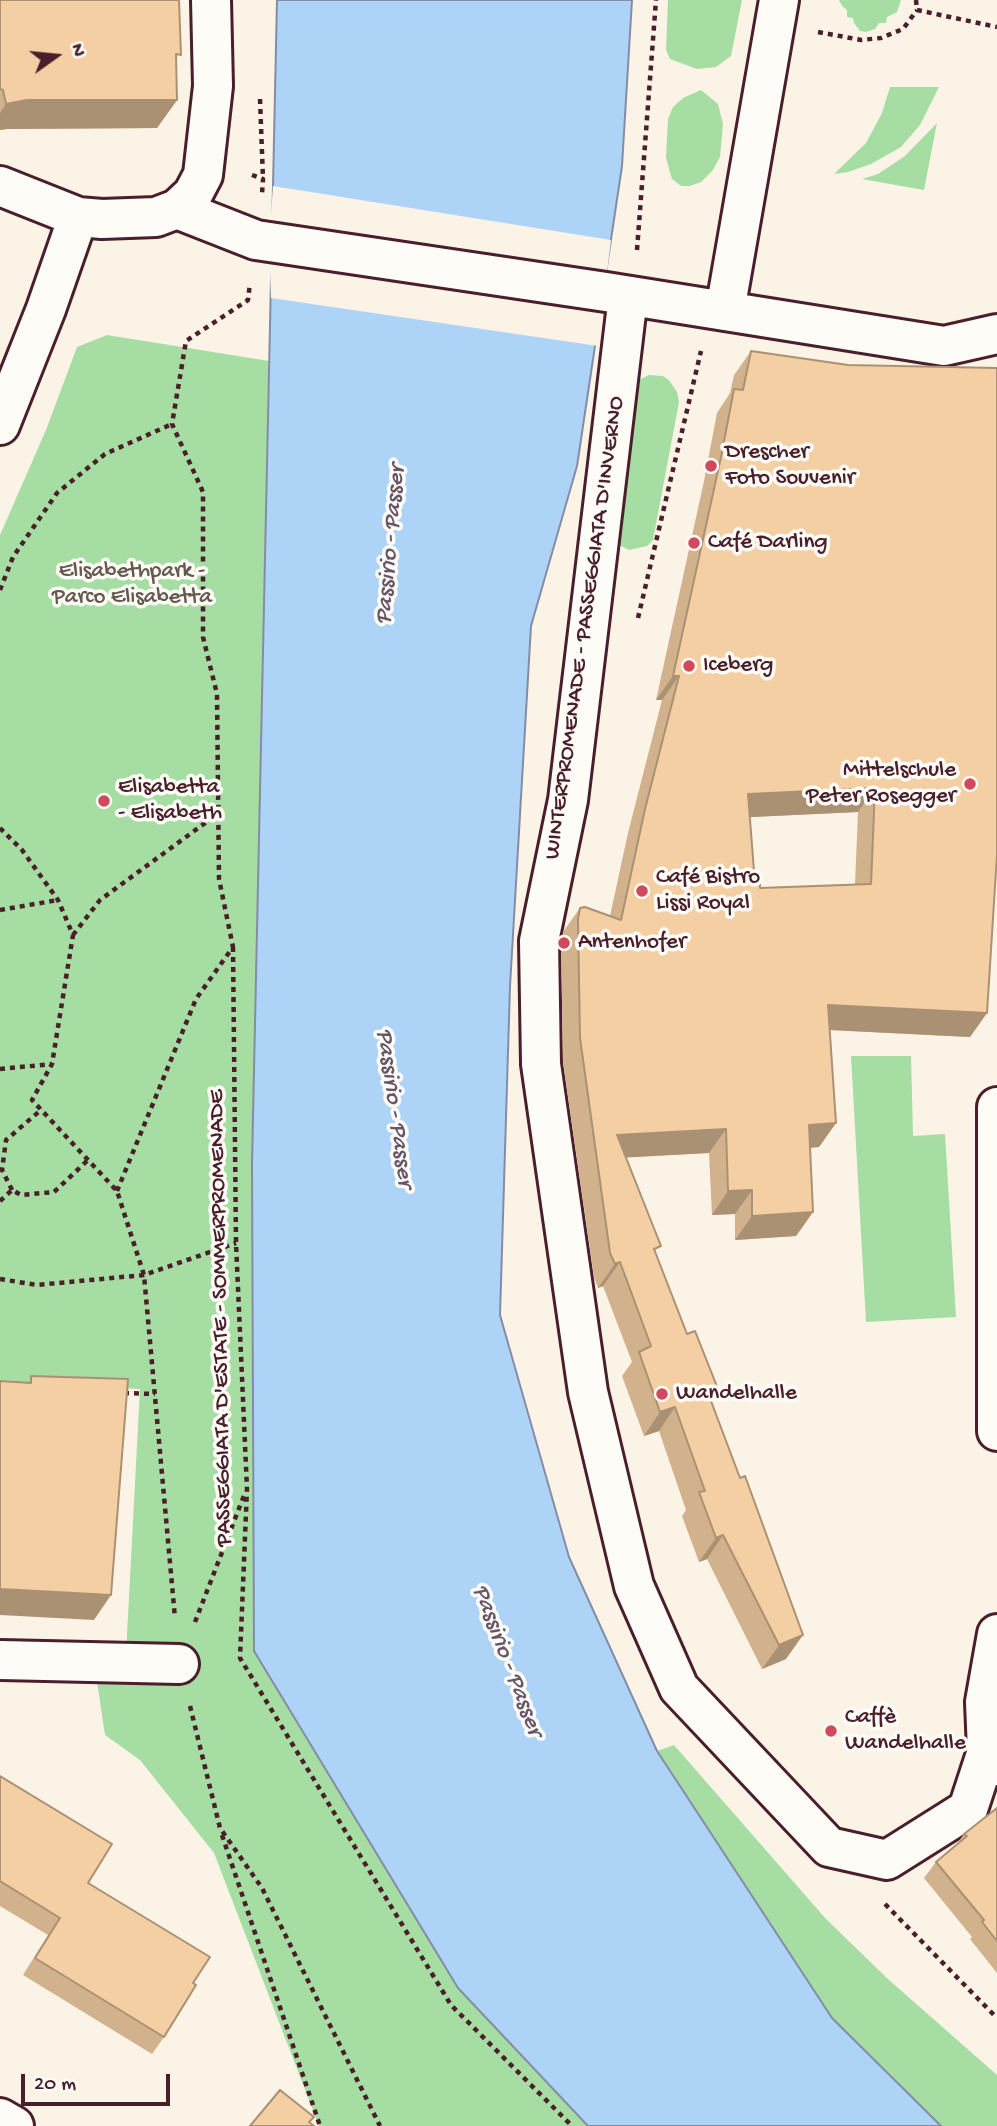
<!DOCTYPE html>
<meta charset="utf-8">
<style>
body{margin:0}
#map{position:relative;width:997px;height:2126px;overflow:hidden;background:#fbf3e6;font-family:"Gochi Hand",sans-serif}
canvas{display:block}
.north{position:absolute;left:21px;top:21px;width:70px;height:70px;-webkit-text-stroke:5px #fdfcf7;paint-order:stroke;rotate:75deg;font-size:19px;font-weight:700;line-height:28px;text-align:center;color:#4a1f2b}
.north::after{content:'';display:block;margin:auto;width:24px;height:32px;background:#4a1f2b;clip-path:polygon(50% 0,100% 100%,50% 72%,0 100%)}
.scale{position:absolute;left:21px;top:2074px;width:149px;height:32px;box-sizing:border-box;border:4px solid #4a1f2b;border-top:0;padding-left:9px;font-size:21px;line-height:24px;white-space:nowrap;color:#4a1f2b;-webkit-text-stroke:5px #fdfcf7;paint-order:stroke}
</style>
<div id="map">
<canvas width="997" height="2126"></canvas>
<div class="north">N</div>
<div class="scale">20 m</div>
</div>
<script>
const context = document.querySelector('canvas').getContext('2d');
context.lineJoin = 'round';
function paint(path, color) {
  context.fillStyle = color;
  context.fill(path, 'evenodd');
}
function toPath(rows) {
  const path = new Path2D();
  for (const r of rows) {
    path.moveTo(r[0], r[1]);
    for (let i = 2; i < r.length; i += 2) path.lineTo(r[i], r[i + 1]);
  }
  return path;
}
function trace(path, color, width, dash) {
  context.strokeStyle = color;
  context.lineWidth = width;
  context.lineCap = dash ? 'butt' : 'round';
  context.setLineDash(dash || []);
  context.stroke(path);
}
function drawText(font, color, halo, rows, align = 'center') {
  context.font = font + ' "Gochi Hand",sans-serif';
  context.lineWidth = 7;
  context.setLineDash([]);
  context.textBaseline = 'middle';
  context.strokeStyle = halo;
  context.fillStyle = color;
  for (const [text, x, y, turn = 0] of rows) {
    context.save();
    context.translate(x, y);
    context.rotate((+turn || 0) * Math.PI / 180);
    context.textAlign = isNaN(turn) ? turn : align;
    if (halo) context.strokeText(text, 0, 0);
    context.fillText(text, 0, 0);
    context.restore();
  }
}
const green = toPath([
 [668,0,742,0,731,56,716,67,697,69,670,59,666,50],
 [839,0,901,0,897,12,887,17,886,23,879,23,875,29,866,32,860,31,854,23,853,18,847,17,847,10,842,6],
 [890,87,939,87,920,125,901,147,871,164,848,172,834,174,866,143,882,113],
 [701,90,718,104,723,124,720,157,713,170,701,182,690,186,681,186,672,179,666,158,668,119,673,107,683,98],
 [937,123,924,190,862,179,878,174,905,156],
 [107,335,269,361,252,1163,254,1651,458,1988,588,2126,319,2126,214,1853,140,1760,105,1735,93,1655,126,1654,140,1389,0,1382,0,535,46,430,77,347],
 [649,375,663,376,669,380,677,392,679,402,653,540,647,546,629,550,619,545,613,537,633,391,637,381],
 [851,1056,911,1056,913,1136,945,1134,956,1317,866,1322],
 [674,1745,826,1919,889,1980,997,2075,997,2126,941,2126,832,2018,657,1751]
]);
const water = toPath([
 [277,0,632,0,622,166,577,466,531,626,510,986,500,1315,569,1557,657,1751,832,2018,941,2126,588,2126,458,1988,254,1651,252,1163,277,0]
]);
const pier = toPath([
 [273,186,611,240,598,346,271,298,269,243]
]);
const path = toPath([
 [916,0,917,10,997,27],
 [818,32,861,40,881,38,903,29,917,10],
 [260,99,263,179],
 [252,175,263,179,262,194],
 [637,250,656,0],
 [0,590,13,557,57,493,105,454,172,424],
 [638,618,701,351],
 [0,828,22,850,58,900,73,935,52,1064,32,1100,117,1191,144,1275,175,1618],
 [0,910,58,900],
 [73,935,100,900,216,815],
 [233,947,236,1243,247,1489,240,1658,451,2005,572,2126],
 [0,1069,52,1064],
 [12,1190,2,1170,6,1140,42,1109],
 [117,1191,196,999,233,947,219,879,217,694,203,637,203,492,172,424,186,341,248,300,250,283],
 [0,1201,12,1190,21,1195,54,1192,88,1160],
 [0,1279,37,1285,144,1275,236,1243],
 [124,1393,155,1394],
 [195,1622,245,1493],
 [190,1706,220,1828,262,1888,380,2126],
 [222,1835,320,2126],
 [885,1904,997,2018]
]);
const street = toPath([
 [177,209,256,240,606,292,944,346,997,334],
 [628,296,568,800,539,941,541,1064,588,1392,634,1586,679,1688,829,1847,887,1860,968,1809,987,1751],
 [725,311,779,0],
 [997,1107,997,1431],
 [997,1634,985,1702,987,1751,997,1766],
 [0,1660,179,1664]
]);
const primary = toPath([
 [0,186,78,217,102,219,156,217,177,209,193,194,203,175,213,86,211,0],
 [0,425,46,309,78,217],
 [0,2118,14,2126]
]);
const wall = toPath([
 [0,0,176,62,177,100,157,128,7,129,0,130],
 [751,351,987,1013,970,1037,829,1030,836,1123,819,1147,810,1148,813,1212,796,1236,735,1240,735,1214,712,1215,709,1153,626,1157,656,1254,711,1400,786,1659,762,1669,707,1559,699,1562,682,1516,686,1510,659,1431,644,1436,622,1376,632,1362,603,1286,598,1288,594,1277,563,1062,561,943,563,932,580,908,610,916,628,833,662,700,656,700,704,481,717,413,730,393,734,375],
 [858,812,855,884,760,888,755,884,750,817],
 [0,1776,88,1883,164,2037,152,2054,23,1975,48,1935,0,1906],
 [997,1808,997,1973,970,1939,972,1937,924,1878,936,1862,956,1845,964,1834]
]);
const shadedWall = toPath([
 [27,100,177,100,157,128,7,129,0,130,0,113,6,104],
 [673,676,679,676,662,700,656,700],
 [875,788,858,812,731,818,748,794],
 [828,1005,987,1013,970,1037,811,1029],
 [836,1123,819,1147,792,1149,809,1125],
 [726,1129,709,1153,600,1159,617,1135],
 [752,1190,735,1214,712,1215,728,1191],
 [813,1212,796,1236,735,1240,752,1216],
 [620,1262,603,1286,598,1288,615,1264],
 [718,1389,702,1413,708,1393],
 [675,1407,659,1431,644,1436,660,1412],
 [723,1535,707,1559,699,1562,716,1538],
 [0,1589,111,1595,94,1620,0,1615],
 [803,1635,786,1659,762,1669,779,1645]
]);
const building = toPath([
 [0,0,179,0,181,55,176,54,177,100,27,100,6,104,3,90,0,89,0,0],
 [751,351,848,365,997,368,997,855,987,1013,828,1005,836,1123,809,1125,813,1212,752,1216,752,1190,728,1191,726,1129,617,1135,661,1246,654,1249,687,1334,695,1331,718,1389,708,1393,740,1478,745,1476,803,1635,779,1645,723,1535,716,1538,699,1492,705,1491,675,1407,660,1412,639,1352,651,1346,620,1262,615,1264,610,1253,580,1038,578,919,580,908,585,907,621,920,645,809,679,676,673,676,721,457,734,389,743,390,751,351],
 [875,788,871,884,760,888,760,884,755,884,748,794,875,788],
 [31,1376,128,1379,111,1595,0,1589,0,1381,31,1383,31,1376],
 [0,1776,112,1844,88,1883,210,1957,193,1983,196,1985,164,2037,35,1958,60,1918,0,1881,0,1776],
 [997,1808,997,1941,982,1922,984,1920,936,1862,967,1836,964,1834,997,1808],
 [280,2090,314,2117,309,2122,314,2126,250,2126,280,2090]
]);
const markers = [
 [711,466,7,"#d1495b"],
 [694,543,7,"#d1495b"],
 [689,666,7,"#d1495b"],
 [970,784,7,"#d1495b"],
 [104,801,7,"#d1495b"],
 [642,891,7,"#d1495b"],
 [564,943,7,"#d1495b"],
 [662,1394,7,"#d1495b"],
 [831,1731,7,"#d1495b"]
];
const poiNames = [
 ["Drescher",725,453],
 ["Foto Souvenir",725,479],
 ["Café Darling",708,543],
 ["Iceberg",703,666],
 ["Mittelschule",956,771,"right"],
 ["Peter Rosegger",956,797,"right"],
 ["Elisabetta",118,788],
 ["- Elisabeth",118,814],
 ["Café Bistro",656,878],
 ["Lissi Royal",656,904],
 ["Antenhofer",578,943],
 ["Wandelhalle",676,1394],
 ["Caffè",845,1718],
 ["Wandelhalle",845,1744]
];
const parkNames = [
 ["Elisabethpark -",132,572],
 ["Parco Elisabetta",132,598]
];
const streetNames = [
 ["WINTERPROMENADE - PASSEGGIATA D'INVERNO",586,628,-82],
 ["PASSEGGIATA D'ESTATE - SOMMERPROMENADE",222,1318,-91]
];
const waterNames = [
 ["Passirio - Passer",392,545,-85],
 ["Passirio - Passer",393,1108,82],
 ["Passirio - Passer",506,1661,69]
];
paint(green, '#a5dda2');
paint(water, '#add4f7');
trace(water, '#858ca5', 2);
paint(pier, '#fbf3e6');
trace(street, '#4a1f2b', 44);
trace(primary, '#4a1f2b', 44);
trace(path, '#4a1f2b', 4.5, [5, 5]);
trace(street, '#fdfcf7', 38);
trace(primary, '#fdfcf7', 38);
paint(wall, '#d2b28d');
paint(shadedWall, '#ab9173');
paint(building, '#f4cfa4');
trace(building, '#ab9173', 2);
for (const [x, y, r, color] of markers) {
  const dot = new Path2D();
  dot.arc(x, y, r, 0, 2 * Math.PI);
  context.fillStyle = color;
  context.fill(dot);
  trace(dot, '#fdfcf7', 2.5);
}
drawText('23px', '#4a1f2b', '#fdfcf7', poiNames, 'left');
drawText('23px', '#65584f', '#fdfcf7', parkNames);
drawText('23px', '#4a1f2b', '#fdfcf7', streetNames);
drawText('italic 24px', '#685568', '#fdfcf7', waterNames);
</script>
